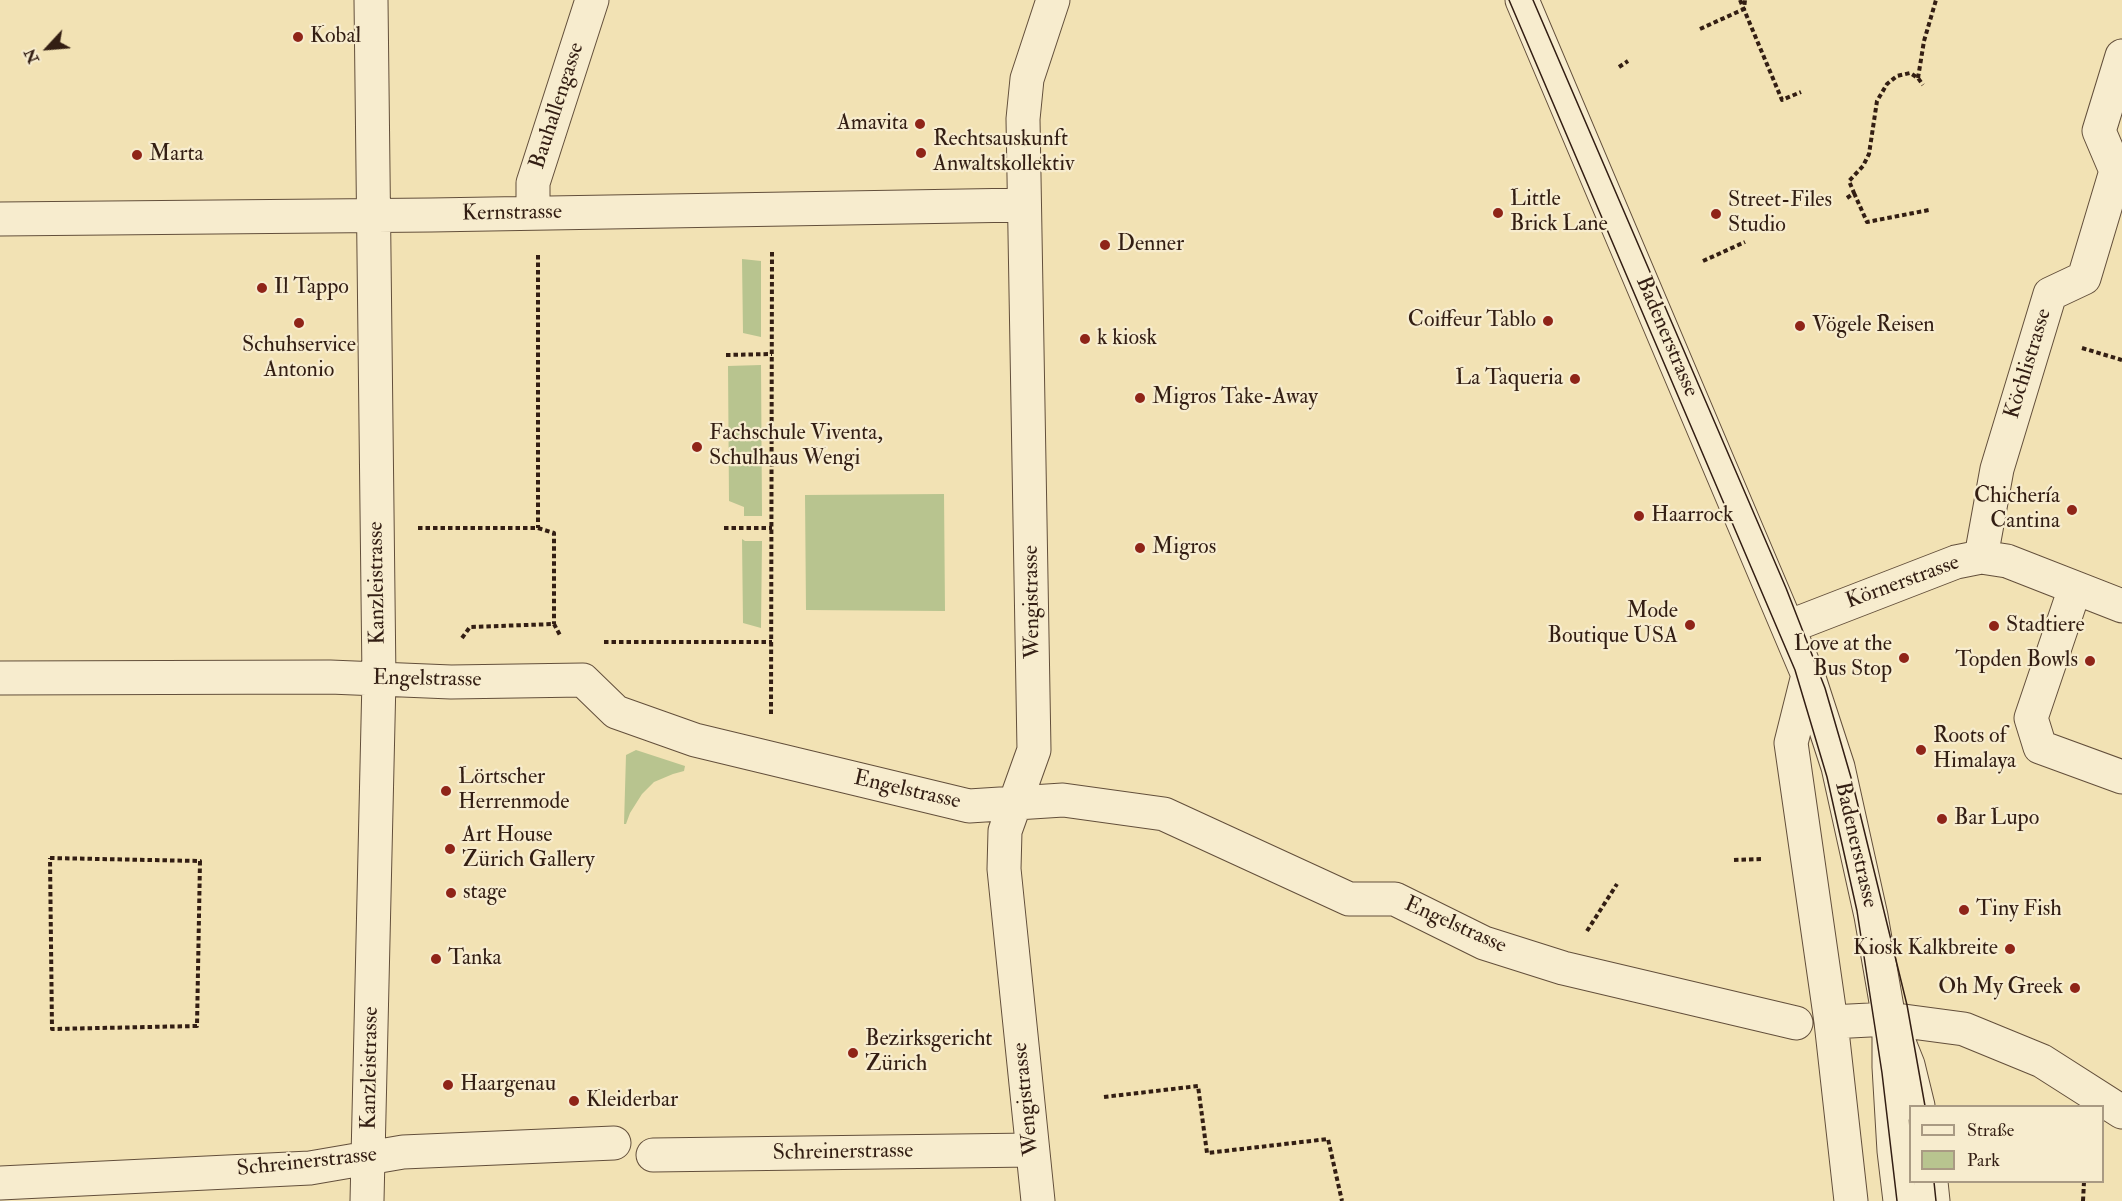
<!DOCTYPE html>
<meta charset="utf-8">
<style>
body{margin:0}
#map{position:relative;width:2122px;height:1201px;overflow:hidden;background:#f2e2b4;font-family:"IM FELL Double Pica",serif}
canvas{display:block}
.legend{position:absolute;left:1909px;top:1105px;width:195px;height:78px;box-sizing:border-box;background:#f7ecce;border:2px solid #a99a83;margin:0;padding:8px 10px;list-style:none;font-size:18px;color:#331e13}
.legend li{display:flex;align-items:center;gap:12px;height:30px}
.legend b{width:30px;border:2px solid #a99a83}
.north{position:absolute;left:18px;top:18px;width:60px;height:60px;-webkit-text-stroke:4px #f7ecce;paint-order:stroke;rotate:244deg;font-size:16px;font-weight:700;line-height:24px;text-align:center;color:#331e13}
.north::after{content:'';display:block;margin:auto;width:21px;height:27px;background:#331e13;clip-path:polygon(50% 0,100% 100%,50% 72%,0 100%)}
</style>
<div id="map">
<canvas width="2122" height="1201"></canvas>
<ul class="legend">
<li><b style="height:8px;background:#f7ecce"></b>Straße</li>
<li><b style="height:16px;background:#b8c48f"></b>Park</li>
</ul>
<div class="north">N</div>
</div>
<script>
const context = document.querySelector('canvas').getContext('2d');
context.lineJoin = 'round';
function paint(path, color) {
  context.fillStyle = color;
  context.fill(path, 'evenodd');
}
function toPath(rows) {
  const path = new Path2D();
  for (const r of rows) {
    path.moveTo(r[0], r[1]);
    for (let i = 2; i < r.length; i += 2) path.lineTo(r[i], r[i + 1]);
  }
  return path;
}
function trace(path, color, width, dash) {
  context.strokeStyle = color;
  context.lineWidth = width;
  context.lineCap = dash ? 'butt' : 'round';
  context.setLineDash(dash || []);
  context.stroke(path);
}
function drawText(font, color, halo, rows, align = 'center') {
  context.font = font + ' "IM FELL Double Pica",serif';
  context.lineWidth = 4.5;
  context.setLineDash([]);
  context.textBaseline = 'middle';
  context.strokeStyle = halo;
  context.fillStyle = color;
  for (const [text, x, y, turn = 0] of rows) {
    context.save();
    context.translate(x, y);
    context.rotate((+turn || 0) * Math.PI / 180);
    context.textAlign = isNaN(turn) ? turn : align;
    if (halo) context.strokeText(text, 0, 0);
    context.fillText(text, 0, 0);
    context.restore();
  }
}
const green = toPath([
 [742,259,761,261,761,337,743,333],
 [761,365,762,516,744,516,744,507,729,501,728,366],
 [944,494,945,611,806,610,805,495],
 [742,539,745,541,762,541,761,628,743,623],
 [636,750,685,766,684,771,673,774,654,782,642,794,630,813,626,824,624,824,626,755]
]);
const path = toPath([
 [1740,0,1782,100,1801,92],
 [1700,29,1744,9,1745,0],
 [1619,67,1628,61],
 [1918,78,1924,41,1936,0],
 [1854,193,1867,222,1929,210],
 [1847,198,1854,193,1849,181,1863,166,1869,154,1877,101,1887,84,1897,76,1910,73,1918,78,1923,85],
 [538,255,538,528],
 [1703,261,1745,242],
 [2082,348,2122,360],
 [726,355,772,354],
 [418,528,538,528,554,533,554,624],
 [724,528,772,528],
 [462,638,470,627,554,624,561,637],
 [604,642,772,642],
 [771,714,772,251],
 [50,858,200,861,197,1026,52,1029,50,858],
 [1734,860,1764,859],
 [1587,931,1617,884],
 [1104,1097,1198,1086,1207,1153,1328,1139,1342,1201],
 [2083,1201,2084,1182]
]);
const minor = toPath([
 [1522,0,1808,675,1838,767,1871,916,1889,1019,1889,1067,1894,1151,1900,1201],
 [533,213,533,183,592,0],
 [0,219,431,215,1023,205],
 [1981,557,1997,469,2050,294,2084,278,2116,171,2099,131,2122,56],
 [2075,588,2031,718,2040,747,2122,777],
 [1788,627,1956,562,1981,557,2007,561,2122,606],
 [1808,675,1791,743,1831,1022,1851,1201],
 [0,678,330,677,451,682,583,680,616,712,695,740,969,806,1063,800,1164,814,1349,899,1395,899,1484,943,1563,968,1796,1023],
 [1831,1022,1889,1019,1964,1029,2042,1061,2122,1112],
 [1900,1045,1908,1065,1918,1106],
 [653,1155,1032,1150],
 [1931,1182,1933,1201],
 [0,1183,310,1168,403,1152,614,1143],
 [367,1201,379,679,371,0],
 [1038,1201,1004,869,1005,831,1034,750,1023,119,1027,79,1053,0]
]);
const tram = toPath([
 [1509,0,1795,670,1827,777,1857,911,1882,1073,1897,1201],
 [1533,0,1786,588,1825,688,1852,781,1907,1005,1925,1106],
 [1934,1182,1936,1201]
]);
const markers = [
 [298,37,6,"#8f2418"],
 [920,124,6,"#8f2418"],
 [921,153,6,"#8f2418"],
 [137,155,6,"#8f2418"],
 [1498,213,6,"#8f2418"],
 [1716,214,6,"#8f2418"],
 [1105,245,6,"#8f2418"],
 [262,288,6,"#8f2418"],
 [1548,321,6,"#8f2418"],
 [299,323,6,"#8f2418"],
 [1800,326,6,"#8f2418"],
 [1085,339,6,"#8f2418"],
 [1575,379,6,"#8f2418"],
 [1140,398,6,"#8f2418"],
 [697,447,6,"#8f2418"],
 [2072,510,6,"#8f2418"],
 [1639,516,6,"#8f2418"],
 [1140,548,6,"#8f2418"],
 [1690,625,6,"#8f2418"],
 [1994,626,6,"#8f2418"],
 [1904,658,6,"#8f2418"],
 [2090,661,6,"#8f2418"],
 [1921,750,6,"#8f2418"],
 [446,791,6,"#8f2418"],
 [1942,819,6,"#8f2418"],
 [450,849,6,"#8f2418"],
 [451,893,6,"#8f2418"],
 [1964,910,6,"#8f2418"],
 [2010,949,6,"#8f2418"],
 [436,959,6,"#8f2418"],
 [2075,988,6,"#8f2418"],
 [853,1053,6,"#8f2418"],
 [448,1085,6,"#8f2418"],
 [574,1101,6,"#8f2418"]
];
const poiNames = [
 ["Kobal",310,37],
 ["Amavita",908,124,"right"],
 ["Rechtsauskunft",933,140],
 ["Anwaltskollektiv",933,165],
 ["Marta",149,155],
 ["Little",1510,200],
 ["Brick Lane",1510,225],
 ["Street-Files",1728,201],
 ["Studio",1728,226],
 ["Denner",1117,245],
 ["Il Tappo",274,288],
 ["Coiffeur Tablo",1536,321,"right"],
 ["Vögele Reisen",1812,326],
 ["k kiosk",1097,339],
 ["Schuhservice",299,346,"center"],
 ["Antonio",299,371,"center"],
 ["La Taqueria",1563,379,"right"],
 ["Migros Take-Away",1152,398],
 ["Fachschule Viventa,",709,434],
 ["Schulhaus Wengi",709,459],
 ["Chichería",2060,497,"right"],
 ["Cantina",2060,522,"right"],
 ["Haarrock",1651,516],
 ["Migros",1152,548],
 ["Mode",1678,612,"right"],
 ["Boutique USA",1678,637,"right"],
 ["Stadtiere",2006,626],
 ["Love at the",1892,645,"right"],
 ["Bus Stop",1892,670,"right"],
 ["Topden Bowls",2078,661,"right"],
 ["Roots of",1933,737],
 ["Himalaya",1933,762],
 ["Lörtscher",458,778],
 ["Herrenmode",458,803],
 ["Bar Lupo",1954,819],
 ["Art House",462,836],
 ["Zürich Gallery",462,861],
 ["stage",463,893],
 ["Tiny Fish",1976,910],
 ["Kiosk Kalkbreite",1998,949,"right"],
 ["Tanka",448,959],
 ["Oh My Greek",2063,988,"right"],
 ["Bezirksgericht",865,1040],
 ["Zürich",865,1065],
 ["Haargenau",460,1085],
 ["Kleiderbar",586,1101]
];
const streetNames = [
 ["Bauhallengasse",558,106,-72],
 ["Kernstrasse",512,214,-1],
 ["Badenerstrasse",1666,337,67],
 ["Köchlistrasse",2029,364,-73],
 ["Kanzleistrasse",378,583,-91],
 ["Körnerstrasse",1903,583,-20],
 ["Wengistrasse",1033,602,-91],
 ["Engelstrasse",427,680,1],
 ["Engelstrasse",907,791,13],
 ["Badenerstrasse",1855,845,77],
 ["Engelstrasse",1455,926,24],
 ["Kanzleistrasse",371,1068,-89],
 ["Wengistrasse",1027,1099,-96],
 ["Schreinerstrasse",843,1153,-1],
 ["Schreinerstrasse",307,1163,-6]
];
paint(green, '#b8c48f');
trace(minor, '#634f3b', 35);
trace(path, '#331e13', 4, [4.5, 3]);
trace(minor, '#f7ecce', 33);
trace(tram, '#331e13', 1.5);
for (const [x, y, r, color] of markers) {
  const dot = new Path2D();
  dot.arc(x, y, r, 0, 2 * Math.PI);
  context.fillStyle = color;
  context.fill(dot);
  trace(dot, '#f7ecce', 2);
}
drawText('22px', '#331e13', '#f7ecce', poiNames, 'left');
drawText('22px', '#331e13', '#f7ecce', streetNames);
</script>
